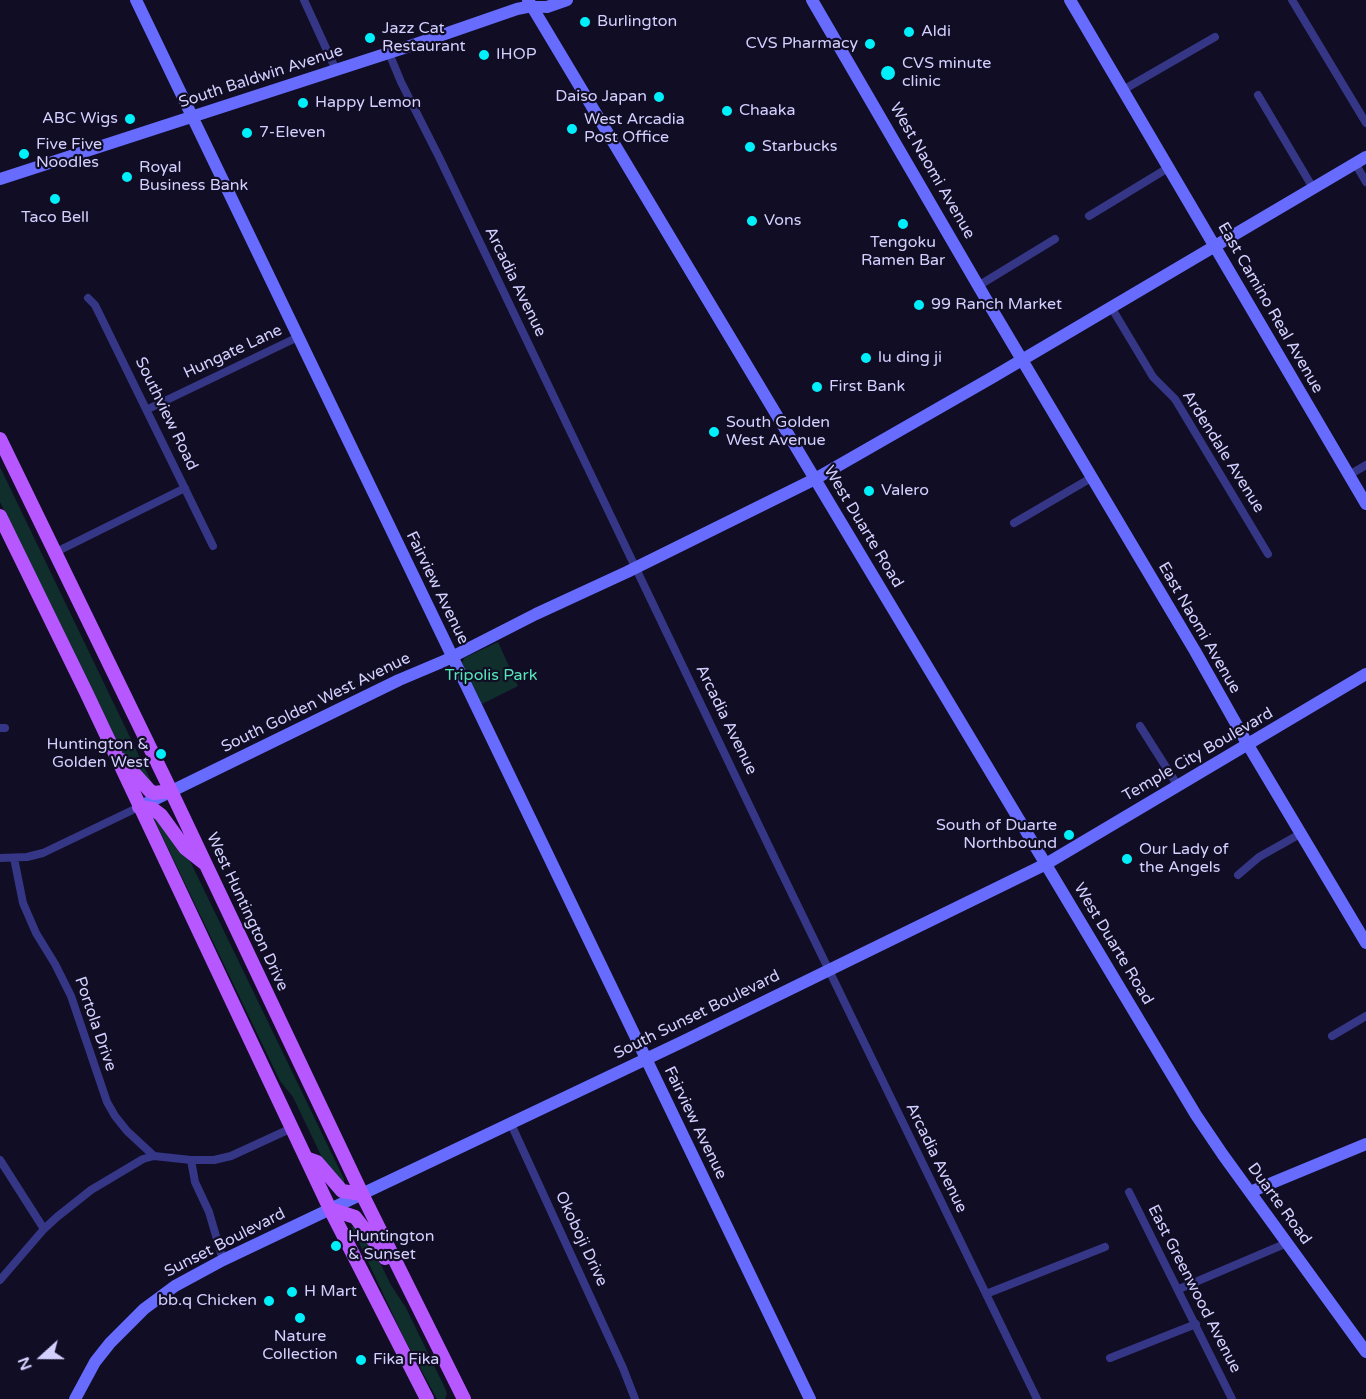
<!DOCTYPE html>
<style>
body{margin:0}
#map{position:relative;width:1366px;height:1399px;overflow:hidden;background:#100d24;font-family:"Varela Round",sans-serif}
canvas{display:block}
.north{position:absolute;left:12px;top:1327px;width:60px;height:60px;-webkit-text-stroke:4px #100d24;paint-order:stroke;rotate:249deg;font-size:16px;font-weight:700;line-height:24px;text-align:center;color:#d3d0ff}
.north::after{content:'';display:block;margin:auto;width:21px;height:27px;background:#d3d0ff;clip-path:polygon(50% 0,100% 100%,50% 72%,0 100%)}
</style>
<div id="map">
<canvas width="1366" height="1399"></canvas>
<div class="north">N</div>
</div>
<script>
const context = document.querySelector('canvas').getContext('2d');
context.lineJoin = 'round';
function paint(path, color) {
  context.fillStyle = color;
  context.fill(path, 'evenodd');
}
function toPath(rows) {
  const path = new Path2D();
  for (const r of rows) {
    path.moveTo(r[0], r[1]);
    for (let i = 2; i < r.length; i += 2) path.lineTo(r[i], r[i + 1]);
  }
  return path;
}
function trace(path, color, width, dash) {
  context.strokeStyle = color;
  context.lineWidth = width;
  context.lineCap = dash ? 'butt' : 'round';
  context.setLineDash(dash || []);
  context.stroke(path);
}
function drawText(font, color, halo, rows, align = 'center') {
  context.font = font + ' "Varela Round",sans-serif';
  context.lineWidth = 4.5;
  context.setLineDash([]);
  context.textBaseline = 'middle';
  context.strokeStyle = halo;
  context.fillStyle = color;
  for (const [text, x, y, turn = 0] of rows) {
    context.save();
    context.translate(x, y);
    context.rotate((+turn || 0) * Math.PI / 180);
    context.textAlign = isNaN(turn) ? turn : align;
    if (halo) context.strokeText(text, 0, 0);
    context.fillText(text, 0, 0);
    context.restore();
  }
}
const green = toPath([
 [0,467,153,785,132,767,115,741,0,502],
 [498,642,518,686,482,704,462,663,464,658],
 [156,815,191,863,344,1179,344,1185,328,1170,293,1097,280,1081,153,817],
 [354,1224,366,1235,391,1285,406,1308,445,1388,447,1394,445,1399,437,1399,404,1338,352,1228]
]);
const street = toPath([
 [304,0,336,70],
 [1292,0,1366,123],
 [389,53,401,82,439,157,775,859,1037,1399],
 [1123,90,1215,37],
 [1258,95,1313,188],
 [1355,163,1366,182],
 [1089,216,1168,168],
 [978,286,1055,239],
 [88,298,95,305,213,546],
 [1111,307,1153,377,1175,399,1268,554],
 [148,409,298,337],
 [1349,475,1366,465],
 [1014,523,1091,478],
 [54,553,185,488],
 [1140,726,1178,786],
 [0,728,5,728],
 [0,858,27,857,43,853,139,807],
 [14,858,23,903,36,933,55,964,71,996,107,1102,115,1116,127,1131,154,1156],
 [1238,875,1259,857,1300,834],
 [1332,1036,1366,1016],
 [511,1124,623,1368,635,1399],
 [0,1160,44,1229],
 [191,1160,195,1182,209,1212,223,1260],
 [1129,1192,1232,1399],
 [0,1280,44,1229,57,1217,91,1190,143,1159,154,1156,191,1160,214,1160,231,1156,292,1128],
 [1179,1289,1287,1243],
 [986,1294,1105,1247],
 [1110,1358,1196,1324]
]);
const secondary = toPath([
 [136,0,810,1399],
 [528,0,1196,1115,1223,1155,1366,1352],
 [812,0,990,306,1195,651,1248,745,1366,943],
 [1070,0,1366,504],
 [0,179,413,45,517,9,532,6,547,7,567,0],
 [139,807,399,680,444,661,536,614,627,572,815,479,993,377,1366,157],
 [1250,1192,1366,1144],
 [75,1399,95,1362,110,1343,144,1309,175,1286,223,1260,684,1041,1046,864,1366,674]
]);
const primary = toPath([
 [0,439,171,791,362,1194,464,1399],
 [0,516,86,692,330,1209,427,1399],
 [122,760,150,791,154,793,171,791],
 [139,807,153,809,161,815,185,848,204,863],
 [306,1158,317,1162,342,1191,362,1194],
 [330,1209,355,1217,377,1245,385,1258]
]);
const markers = [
 [585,22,6,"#00f0fb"],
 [909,32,6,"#00f0fb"],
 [370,38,6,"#00f0fb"],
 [870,44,6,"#00f0fb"],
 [484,55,6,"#00f0fb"],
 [888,73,8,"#00f0fb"],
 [659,97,6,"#00f0fb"],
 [303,103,6,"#00f0fb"],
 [727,111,6,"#00f0fb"],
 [130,119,6,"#00f0fb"],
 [572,129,6,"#00f0fb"],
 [247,133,6,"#00f0fb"],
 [750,147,6,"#00f0fb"],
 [24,154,6,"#00f0fb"],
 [127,177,6,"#00f0fb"],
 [55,199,6,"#00f0fb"],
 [752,221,6,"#00f0fb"],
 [903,224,6,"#00f0fb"],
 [919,305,6,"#00f0fb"],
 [866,358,6,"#00f0fb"],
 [817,387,6,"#00f0fb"],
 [714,432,6,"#00f0fb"],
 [869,491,6,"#00f0fb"],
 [161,754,6,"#00f0fb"],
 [1069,835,6,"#00f0fb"],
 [1127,859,6,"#00f0fb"],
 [336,1246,6,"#00f0fb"],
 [292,1292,6,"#00f0fb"],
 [269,1301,6,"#00f0fb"],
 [300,1318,6,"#00f0fb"],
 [361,1360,6,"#00f0fb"]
];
const poiNames = [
 ["Burlington",597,22],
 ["Jazz Cat",382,29],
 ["Restaurant",382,47],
 ["Aldi",921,32],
 ["CVS Pharmacy",858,44,"right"],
 ["IHOP",496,55],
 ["CVS minute",902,64],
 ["clinic",902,82],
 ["Daiso Japan",647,97,"right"],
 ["Happy Lemon",315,103],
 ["Chaaka",739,111],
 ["ABC Wigs",118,119,"right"],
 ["West Arcadia",584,120],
 ["Post Office",584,138],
 ["7-Eleven",259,133],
 ["Five Five",36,145],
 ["Noodles",36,163],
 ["Starbucks",762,147],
 ["Royal",139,168],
 ["Business Bank",139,186],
 ["Taco Bell",55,218,"center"],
 ["Vons",764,221],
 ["Tengoku",903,243,"center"],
 ["Ramen Bar",903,261,"center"],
 ["99 Ranch Market",931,305],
 ["lu ding ji",878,358],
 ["First Bank",829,387],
 ["South Golden",726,423],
 ["West Avenue",726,441],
 ["Valero",881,491],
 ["Huntington &",149,745,"right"],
 ["Golden West",149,763,"right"],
 ["South of Duarte",1057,826,"right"],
 ["Northbound",1057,844,"right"],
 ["Our Lady of",1139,850],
 ["the Angels",1139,868],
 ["Huntington",348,1237],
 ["& Sunset",348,1255],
 ["H Mart",304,1292],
 ["bb.q Chicken",257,1301,"right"],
 ["Nature",300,1337,"center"],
 ["Collection",300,1355,"center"],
 ["Fika Fika",373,1360]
];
const streetNames = [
 ["South Baldwin Avenue",261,77,-18],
 ["West Naomi Avenue",932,171,60],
 ["Arcadia Avenue",515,282,64],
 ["East Camino Real Avenue",1270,308,60],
 ["Hungate Lane",233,352,-25],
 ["Southview Road",166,414,64],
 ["Ardendale Avenue",1223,452,58],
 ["West Duarte Road",863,527,59],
 ["Fairview Avenue",437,588,64],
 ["East Naomi Avenue",1199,628,60],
 ["South Golden West Avenue",316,703,-26],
 ["Arcadia Avenue",726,720,64],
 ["Temple City Boulevard",1198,755,-30],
 ["West Huntington Drive",247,912,65],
 ["West Duarte Road",1113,944,59],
 ["South Sunset Boulevard",697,1015,-26],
 ["Portola Drive",95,1024,71],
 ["Fairview Avenue",695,1123,64],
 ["Arcadia Avenue",936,1158,64],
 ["Duarte Road",1279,1204,54],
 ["Okoboji Drive",581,1239,65],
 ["Sunset Boulevard",225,1243,-27],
 ["East Greenwood Avenue",1194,1289,63]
];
const parkNames = [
 ["Tripolis Park",491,676]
];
paint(green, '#102f2c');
trace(street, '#353686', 8);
trace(secondary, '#676cff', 12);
trace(primary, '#b757ff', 14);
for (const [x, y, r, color] of markers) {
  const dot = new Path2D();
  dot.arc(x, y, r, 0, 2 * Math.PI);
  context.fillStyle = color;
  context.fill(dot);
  trace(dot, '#100d24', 2);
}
drawText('16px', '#d3d0ff', '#100d24', poiNames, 'left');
drawText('16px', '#d3d0ff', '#100d24', streetNames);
drawText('16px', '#55e6ba', '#100d24', parkNames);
</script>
